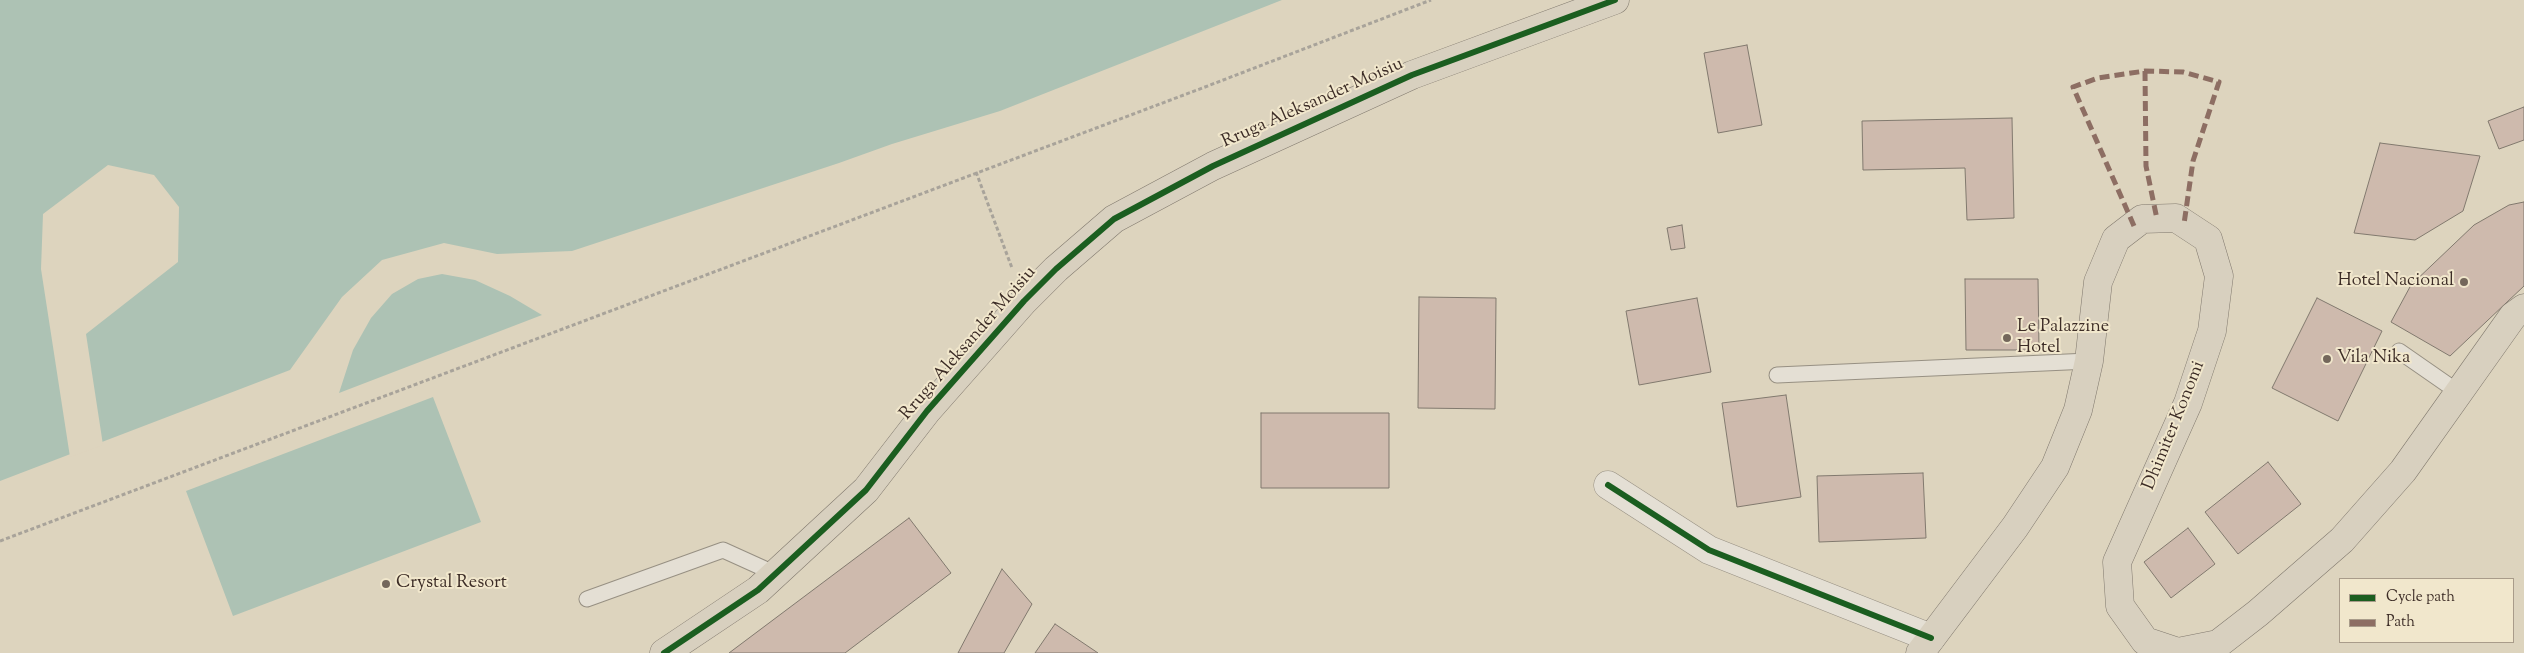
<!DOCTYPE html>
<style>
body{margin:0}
#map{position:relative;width:2524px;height:653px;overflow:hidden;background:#ddd4be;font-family:"Sorts Mill Goudy",serif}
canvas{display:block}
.legend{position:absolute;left:2339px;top:578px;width:175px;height:65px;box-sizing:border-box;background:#f1e7cc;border:1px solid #a99c8a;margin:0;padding:6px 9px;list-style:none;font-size:15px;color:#3c2c26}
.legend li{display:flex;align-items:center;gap:10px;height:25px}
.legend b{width:25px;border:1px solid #a99c8a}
</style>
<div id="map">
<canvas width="2524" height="653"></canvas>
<ul class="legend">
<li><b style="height:6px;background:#1b5e20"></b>Cycle path</li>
<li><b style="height:6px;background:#8d6e63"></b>Path</li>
</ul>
</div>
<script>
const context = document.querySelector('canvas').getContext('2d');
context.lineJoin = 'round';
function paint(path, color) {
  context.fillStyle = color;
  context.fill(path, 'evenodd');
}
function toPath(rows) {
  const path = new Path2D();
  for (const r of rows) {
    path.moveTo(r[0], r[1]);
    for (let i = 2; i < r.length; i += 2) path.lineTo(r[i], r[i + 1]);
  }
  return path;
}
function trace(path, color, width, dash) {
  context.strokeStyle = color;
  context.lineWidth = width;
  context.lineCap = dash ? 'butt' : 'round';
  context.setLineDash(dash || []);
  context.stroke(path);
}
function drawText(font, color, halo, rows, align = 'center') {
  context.font = font + ' "Sorts Mill Goudy",serif';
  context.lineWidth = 4;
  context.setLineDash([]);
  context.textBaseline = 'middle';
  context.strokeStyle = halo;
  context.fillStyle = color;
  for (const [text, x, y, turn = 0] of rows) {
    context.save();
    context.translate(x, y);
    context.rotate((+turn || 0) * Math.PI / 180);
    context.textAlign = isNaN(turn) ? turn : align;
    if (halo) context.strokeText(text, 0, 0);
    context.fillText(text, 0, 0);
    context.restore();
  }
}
const water = toPath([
 [0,0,1282,0,1000,111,892,144,839,163,572,251,497,254,444,243,382,260,342,297,290,370,0,481],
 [442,274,475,280,510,296,542,315,339,393,353,350,371,318,392,294,418,279],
 [433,397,481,522,233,616,186,491]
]);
const pier = toPath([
 [108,165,154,175,179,207,178,262,86,334,103,445,70,457,41,269,43,214]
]);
const building = toPath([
 [1747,45,1762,125,1718,133,1704,53,1747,45],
 [2524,107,2524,140,2499,149,2488,121,2524,107],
 [2012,118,2014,218,1967,220,1965,168,1863,170,1862,121,2012,118],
 [2380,143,2480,156,2463,211,2415,240,2354,233,2380,143],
 [2524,202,2524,286,2450,356,2391,322,2411,285,2474,225,2509,205,2524,202],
 [1682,225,1685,248,1671,250,1667,228,1682,225],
 [1965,279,2038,279,2039,350,1966,350,1965,279],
 [1419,297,1496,298,1495,409,1418,408,1419,297],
 [1697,298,1711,372,1639,385,1626,311,1697,298],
 [2317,298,2382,331,2338,421,2272,388,2317,298],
 [1786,395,1801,497,1737,507,1722,403,1786,395],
 [1261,413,1389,413,1389,488,1261,488,1261,413],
 [2268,462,2301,504,2238,554,2205,512,2268,462],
 [1923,473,1926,538,1819,542,1817,476,1923,473],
 [909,518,951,573,845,653,729,653,909,518],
 [2188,528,2215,564,2171,598,2144,562,2188,528],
 [1002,569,1032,604,1004,653,958,653,1002,569],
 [1055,624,1098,653,1035,653,1055,624]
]);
const path = toPath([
 [976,172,1012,268],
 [0,541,1205,87,1431,0]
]);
const service = toPath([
 [2399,351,2458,392],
 [1777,375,2089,361],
 [587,599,723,550,776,574]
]);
const minor = toPath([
 [1608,485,1709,550,1931,638]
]);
const primary = toPath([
 [664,653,758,590,866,490,927,411,1024,301,1056,269,1114,219,1213,166,1412,75,1615,0],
 [1920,653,2015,527,2055,467,2078,410,2089,361,2098,282,2116,239,2142,219,2176,218,2208,239,2219,276,2212,331,2188,403,2117,562,2120,606,2145,641,2178,652,2218,644,2258,613,2342,540,2403,471,2513,316,2524,308]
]);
const quiet = toPath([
 [2145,71,2146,166,2157,219],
 [2134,226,2073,87,2098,78,2145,71,2183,72,2219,82,2193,161,2184,224]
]);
const cycleway = toPath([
 [1608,485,1709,550,1931,638],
 [664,653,758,590,866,490,927,411,1024,301,1056,269,1114,219,1213,166,1412,75,1615,0]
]);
const markers = [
 [2464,282,5,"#74675b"],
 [2007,338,5,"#74675b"],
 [2327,359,5,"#74675b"],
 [386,584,5,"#74675b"]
];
const streetNames = [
 ["Rruga Aleksander Moisiu",1313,104,-24],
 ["Rruga Aleksander Moisiu",969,344,-49],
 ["Dhimiter Konomi",2175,426,-68]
];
const poiNames = [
 ["Hotel Nacional",2454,282,"right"],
 ["Le Palazzine",2017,328],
 ["Hotel",2017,349],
 ["Vila Nika",2337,359],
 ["Crystal Resort",396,584]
];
paint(water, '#adc2b4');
paint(pier, '#ddd4be');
paint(building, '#cebaad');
trace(building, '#81796e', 1);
trace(service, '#979083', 17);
trace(minor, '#979083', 29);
trace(primary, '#81796e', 29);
trace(path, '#a8a39a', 3, [4, 2.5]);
trace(service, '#e4dfd4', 15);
trace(minor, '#e4dfd4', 28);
trace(primary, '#d8d0bf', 28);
trace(quiet, '#8d6e63', 5, [10, 5]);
trace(cycleway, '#1b5e20', 6);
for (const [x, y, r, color] of markers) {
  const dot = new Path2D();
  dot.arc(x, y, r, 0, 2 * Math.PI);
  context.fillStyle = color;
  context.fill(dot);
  trace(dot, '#f1e7cc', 2);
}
drawText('18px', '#3c2c26', '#f1e7cc', streetNames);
drawText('18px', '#3c2c26', '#f1e7cc', poiNames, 'left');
</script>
